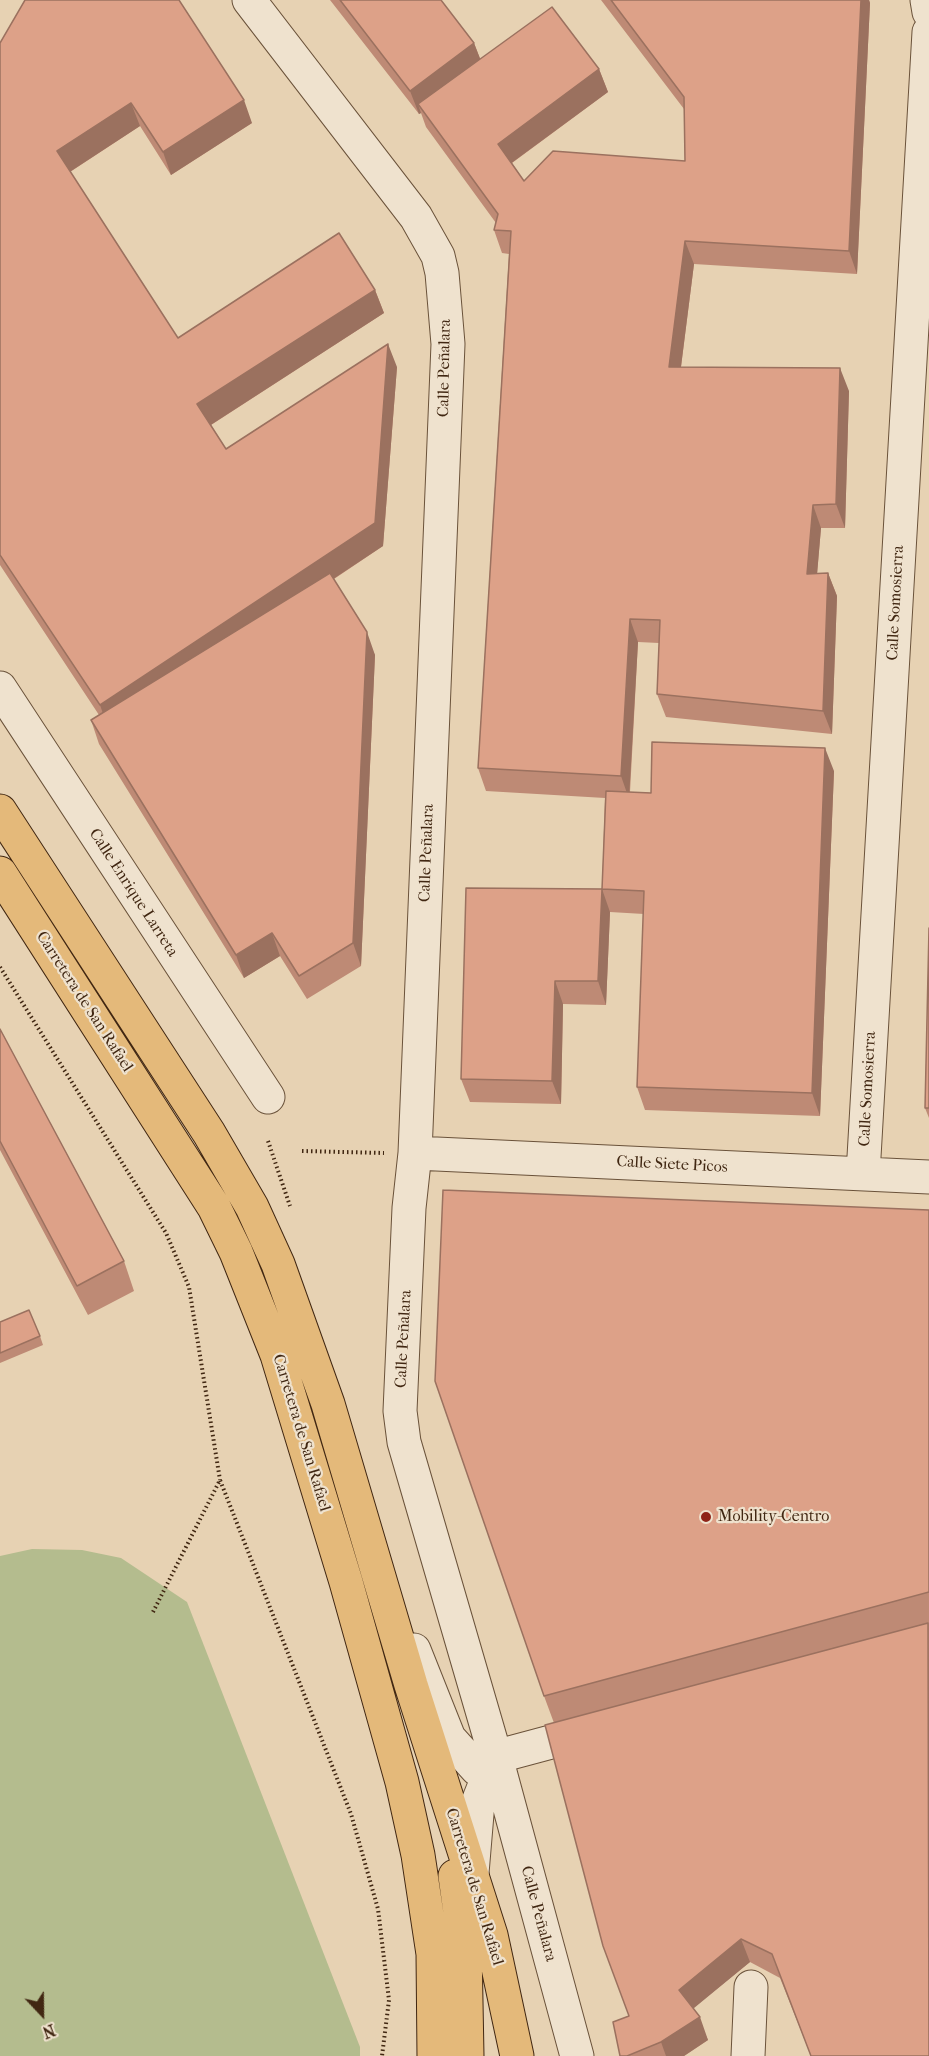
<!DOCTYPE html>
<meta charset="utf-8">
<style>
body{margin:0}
#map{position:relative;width:929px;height:2056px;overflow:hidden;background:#e7d2b3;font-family:"IM FELL French Canon",serif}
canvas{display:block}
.north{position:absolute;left:12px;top:1984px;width:60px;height:60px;-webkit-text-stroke:4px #efe2ce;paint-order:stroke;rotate:158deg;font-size:16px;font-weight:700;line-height:24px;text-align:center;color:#412712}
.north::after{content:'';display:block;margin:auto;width:21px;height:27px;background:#412712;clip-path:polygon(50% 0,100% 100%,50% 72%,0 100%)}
</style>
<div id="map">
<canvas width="929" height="2056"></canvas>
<div class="north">N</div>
</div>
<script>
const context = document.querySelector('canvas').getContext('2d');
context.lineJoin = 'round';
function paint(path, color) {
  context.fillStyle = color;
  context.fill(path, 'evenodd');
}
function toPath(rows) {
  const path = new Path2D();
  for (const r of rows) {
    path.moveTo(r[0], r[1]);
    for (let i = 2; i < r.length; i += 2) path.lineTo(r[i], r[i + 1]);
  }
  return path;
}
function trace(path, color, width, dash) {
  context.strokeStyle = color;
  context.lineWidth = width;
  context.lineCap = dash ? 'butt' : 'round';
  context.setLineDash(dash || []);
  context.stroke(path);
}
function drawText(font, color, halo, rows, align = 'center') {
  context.font = font + ' "IM FELL French Canon",serif';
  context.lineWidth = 4.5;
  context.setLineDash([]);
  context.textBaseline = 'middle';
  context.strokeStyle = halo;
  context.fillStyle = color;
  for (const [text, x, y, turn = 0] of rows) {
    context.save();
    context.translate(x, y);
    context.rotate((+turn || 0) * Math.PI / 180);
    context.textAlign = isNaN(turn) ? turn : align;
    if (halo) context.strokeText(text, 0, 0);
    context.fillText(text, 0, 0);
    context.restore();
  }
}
const green = toPath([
 [32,1549,82,1550,121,1558,187,1602,360,2047,360,2056,0,2056,0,1556]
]);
const path = toPath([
 [0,967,166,1233,189,1287,220,1480],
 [268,1141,290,1206],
 [302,1151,384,1153],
 [153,1612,220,1480,351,1814,378,1909,389,2000,382,2056]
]);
const minor = toPath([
 [249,0,416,217,438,256,442,273,448,344,415,1153,409,1208,400,1411,404,1442,500,1772,577,2056],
 [927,0,929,12],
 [0,688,268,1097],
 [415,1153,929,1177],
 [863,1174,929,32],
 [414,1650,449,1738,477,1769,500,1772],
 [495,1757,592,1731],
 [472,1873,478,1802,484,1787,500,1772],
 [748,2056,751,1987]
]);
const major = toPath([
 [0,811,209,1133,252,1207,278,1264,328,1404,411,1685,491,1935,517,2056],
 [0,873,214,1207,236,1252,277,1355,346,1582,402,1782,418,1855,433,1954,434,2056],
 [455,1876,465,1948,467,2056]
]);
const wall = toPath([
 [330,0,441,0,474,43,480,59,599,69,608,92,512,163,524,181,685,161,684,109,601,0,869,0,870,3,857,274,694,264,681,367,849,391,845,528,821,528,817,574,828,573,837,596,832,734,666,717,657,694,659,643,638,642,630,792,651,793,834,771,820,1116,645,1110,637,1087,644,914,610,912,606,1005,563,1004,561,1104,470,1102,461,1079,602,889,605,798,486,791,478,768,509,254,502,253,494,230,496,223,426,127,421,113,419,114],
 [0,43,252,123,171,175,140,126,70,172,178,338,375,290,384,313,211,425,226,449,397,367,383,546,334,579,375,655,361,966,307,999,280,956,244,978,99,744,91,720,99,715,0,565],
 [929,928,929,1118,925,1108],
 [0,1029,124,1261,134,1291,88,1315,0,1150],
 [929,1210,929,2056,811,2056,780,1978,750,1962,693,2008,708,2040,684,2056,620,2056,629,2016,554,1723,544,1696],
 [0,1322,40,1336,43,1345,0,1363]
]);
const shadedWall = toPath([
 [861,0,869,0,870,3,857,274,849,251],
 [474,43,483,66,418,104,421,113,419,114,410,91],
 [599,69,608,92,506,167,498,144],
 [244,100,252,123,171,175,163,152],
 [131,103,140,126,65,175,57,151],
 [685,241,694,264,678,390,669,367],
 [375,290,384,313,206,428,197,404],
 [388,344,397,367,383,546,108,728,100,705],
 [840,368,849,391,845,528,836,504],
 [813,505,821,528,815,598,807,574],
 [828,573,837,596,832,734,823,711],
 [630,619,638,642,629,799,621,776],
 [367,632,375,655,361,966,353,943],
 [825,748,834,771,820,1116,812,1093],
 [602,889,610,912,606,1005,598,981],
 [272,933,280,956,244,978,236,955],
 [555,981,563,1004,561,1104,552,1081],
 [741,1939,750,1962,688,2013,679,1990],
 [700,2017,708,2040,684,2056,666,2056,661,2042]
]);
const building = toPath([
 [25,0,179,0,244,100,163,152,131,103,57,151,178,338,339,233,375,290,197,404,226,449,388,344,375,523,100,705,0,555,0,43,25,0],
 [340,0,441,0,474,43,410,91,340,0],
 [611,0,861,0,849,251,685,241,669,367,840,368,836,504,813,505,807,574,828,573,823,711,657,694,660,620,630,619,621,776,478,768,511,231,494,230,498,214,418,104,552,7,599,69,498,144,524,181,553,151,685,161,684,97,611,0],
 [330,573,367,632,353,943,299,976,272,933,236,955,91,720,330,573],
 [652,742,825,748,812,1093,637,1087,644,891,602,889,598,981,555,981,552,1081,461,1079,466,888,602,889,606,791,651,793,652,742],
 [929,928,929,1108,925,1108,929,928],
 [0,1029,124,1261,77,1286,0,1141,0,1029],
 [443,1190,929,1210,929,1592,544,1696,435,1381,443,1190],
 [29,1310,40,1336,0,1353,0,1322,29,1310],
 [928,1623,929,2056,811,2056,772,1954,741,1939,679,1990,700,2017,661,2042,627,2056,620,2056,613,2022,629,2016,603,1946,545,1725,928,1623]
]);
const markers = [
 [706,1517,6,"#8f2418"]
];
const streetNames = [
 ["Calle Peñalara",445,368,-89],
 ["Calle Somosierra",896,603,-87],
 ["Calle Peñalara",427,853,-88],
 ["Calle Enrique Larreta",133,893,57],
 ["Carretera de San Rafael",84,1002,57],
 ["Calle Somosierra",868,1089,-87],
 ["Calle Siete Picos",672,1165,3],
 ["Calle Peñalara",404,1339,-87],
 ["Carretera de San Rafael",301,1433,73],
 ["Carretera de San Rafael",474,1887,73],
 ["Calle Peñalara",538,1914,75]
];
const poiNames = [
 ["Mobility-Centro",718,1517]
];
paint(green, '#b4bc8e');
trace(minor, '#6a523a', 35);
trace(major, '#412712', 35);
trace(path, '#412712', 4, [1.5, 3]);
trace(minor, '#efe2ce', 33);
trace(major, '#e4b97a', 33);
paint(wall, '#be8a75');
paint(shadedWall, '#9b715f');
paint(building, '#dda188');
trace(building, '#9b715f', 1.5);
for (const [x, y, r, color] of markers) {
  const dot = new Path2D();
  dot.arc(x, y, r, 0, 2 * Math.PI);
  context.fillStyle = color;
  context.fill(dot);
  trace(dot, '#efe2ce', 2);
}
drawText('16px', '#412712', '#efe2ce', streetNames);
drawText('16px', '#412712', '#efe2ce', poiNames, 'left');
</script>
